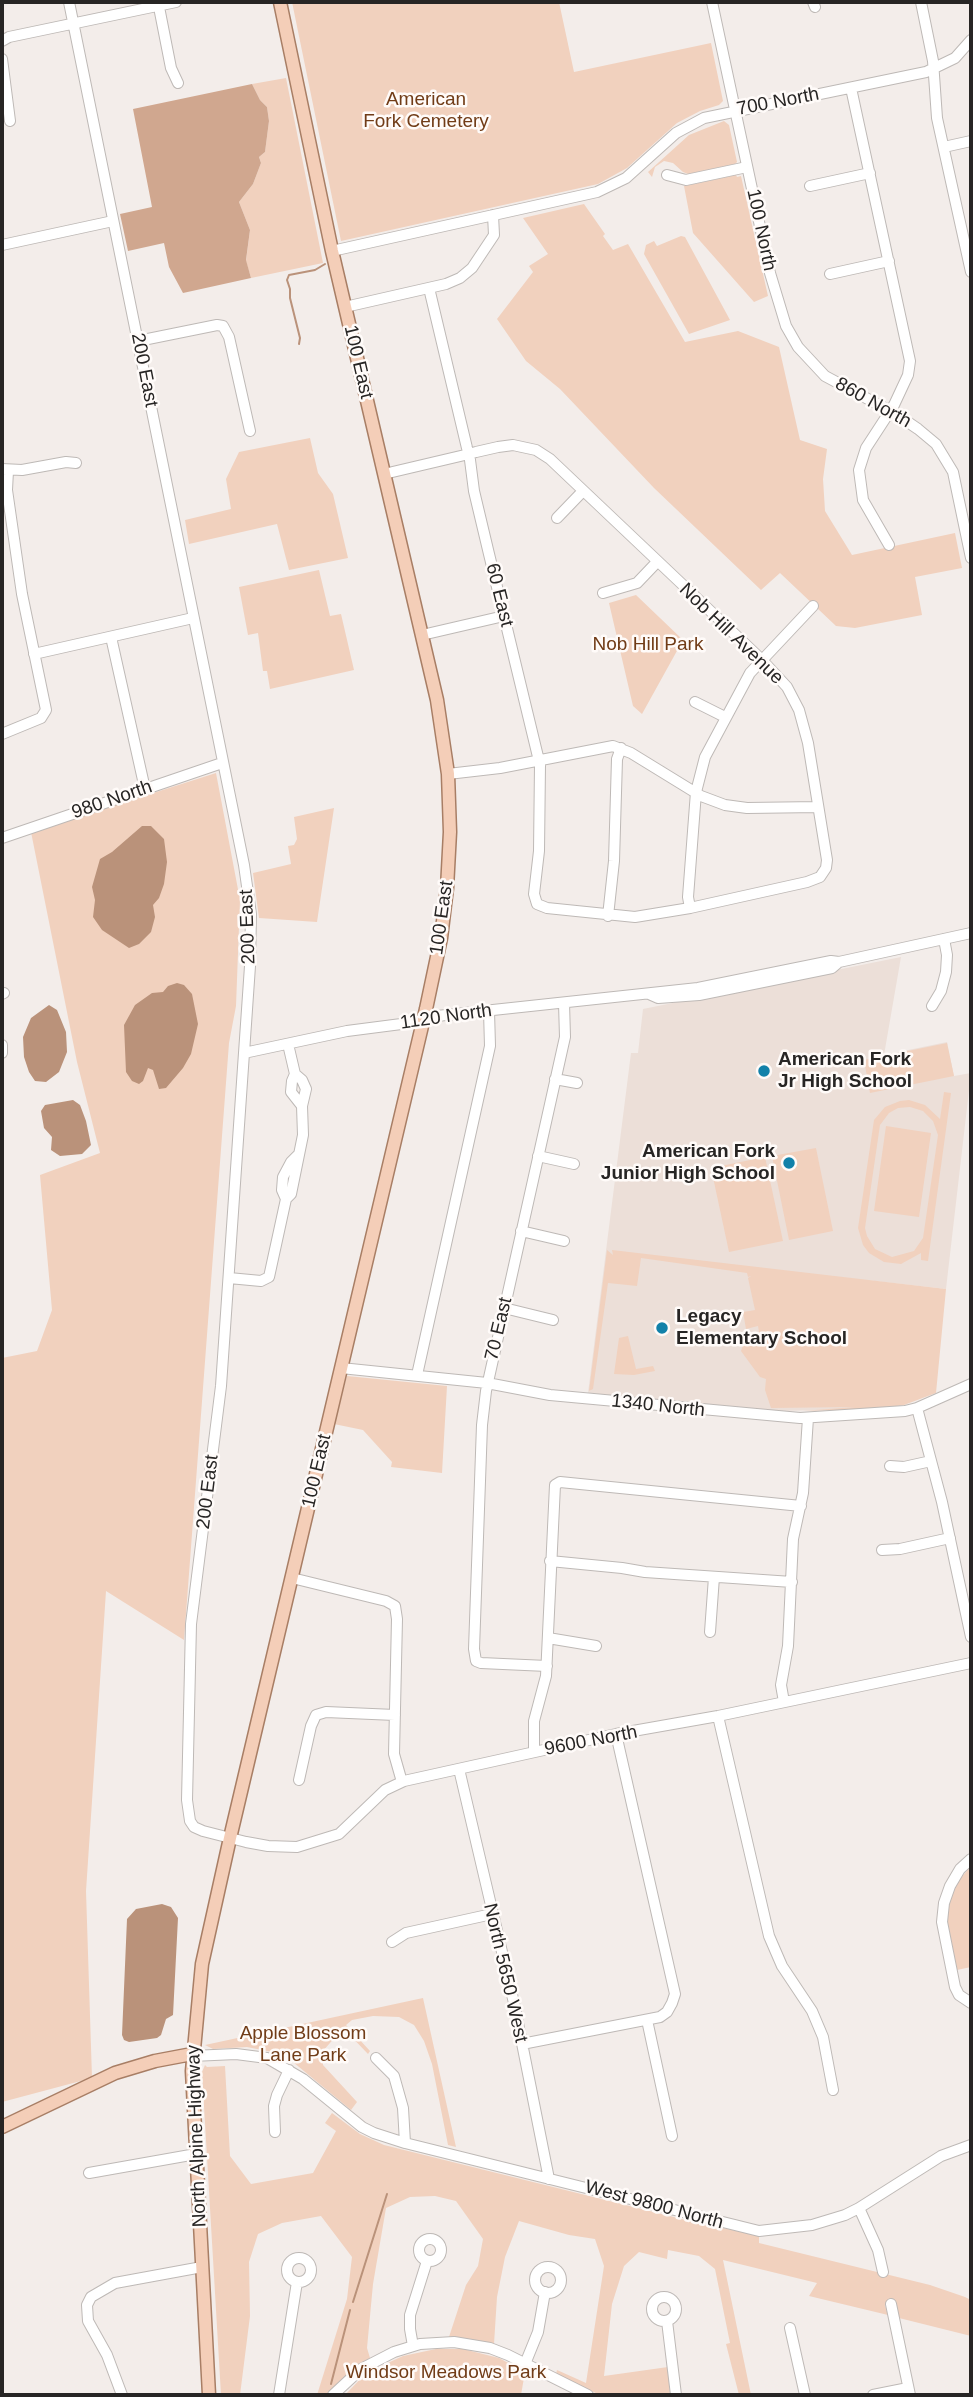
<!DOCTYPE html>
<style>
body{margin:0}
#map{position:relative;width:973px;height:2397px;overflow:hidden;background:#f3edea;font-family:Arial,sans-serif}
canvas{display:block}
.frame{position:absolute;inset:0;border:4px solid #272524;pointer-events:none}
</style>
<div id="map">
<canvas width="973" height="2397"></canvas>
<div class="frame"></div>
</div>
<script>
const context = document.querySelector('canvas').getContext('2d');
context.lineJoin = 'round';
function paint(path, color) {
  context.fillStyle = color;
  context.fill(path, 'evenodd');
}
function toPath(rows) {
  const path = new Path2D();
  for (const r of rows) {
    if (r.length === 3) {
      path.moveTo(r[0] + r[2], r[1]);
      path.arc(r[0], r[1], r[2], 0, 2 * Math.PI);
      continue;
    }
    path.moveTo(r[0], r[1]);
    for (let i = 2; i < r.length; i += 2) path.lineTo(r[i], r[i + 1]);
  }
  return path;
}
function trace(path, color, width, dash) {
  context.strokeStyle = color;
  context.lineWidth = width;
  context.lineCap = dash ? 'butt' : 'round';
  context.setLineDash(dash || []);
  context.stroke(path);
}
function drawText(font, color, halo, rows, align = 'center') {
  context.font = font + ' Arial,sans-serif';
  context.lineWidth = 5;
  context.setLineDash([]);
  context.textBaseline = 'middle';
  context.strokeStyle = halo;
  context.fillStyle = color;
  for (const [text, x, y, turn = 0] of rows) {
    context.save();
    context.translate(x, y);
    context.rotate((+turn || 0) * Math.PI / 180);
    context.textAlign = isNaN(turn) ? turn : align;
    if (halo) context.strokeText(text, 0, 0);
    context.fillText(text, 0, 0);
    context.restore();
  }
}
const built = toPath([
 [901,957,884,1055,947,1042,954,1076,971,1073,946,1289,866,1280,855,1409,781,1411,588,1393,631,1053,638,1053,643,1009]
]);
const green = toPath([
 [292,2,559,2,574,72,711,43,723,101,719,105,700,111,677,123,627,168,598,184,341,241],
 [286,78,323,263,251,278,246,261,250,230,239,202,253,184,261,163,259,157,265,152,269,121,267,107,260,100,252,84],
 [724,121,729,125,737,162,735,164,688,174,683,172,673,163,664,161,655,167,652,177,648,172,689,135],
 [736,175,737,177,741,176,768,296,754,302,693,233,684,186],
 [584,204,605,234,603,236,613,250,628,244,685,342,738,331,779,347,800,440,827,449,823,479,825,511,852,555,955,533,962,568,915,577,922,615,855,628,836,626,780,573,761,590,654,488,560,389,526,361,497,319,533,272,529,266,548,254,523,218],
 [681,236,685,237,730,320,689,334,644,254,646,245,654,241,657,246],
 [310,438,318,473,333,494,348,558,289,570,277,524,189,544,185,520,231,509,226,479,239,452],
 [319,570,330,616,341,614,354,670,270,689,267,671,263,671,258,633,248,635,239,587],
 [636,595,683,640,642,714,633,706,609,603],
 [216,773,240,900,236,1006,229,1043,184,1640,106,1591,86,1891,92,2078,2,2102,2,1358,37,1351,52,1310,40,1175,100,1153,77,1062,31,832],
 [334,808,317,922,259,918,253,873,291,864,288,846,294,845,297,839,294,817],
 [947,1043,954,1076,870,1093,864,1060],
 [944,1092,951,1093,928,1261,921,1260,921,1253,901,1264,884,1262,869,1253,863,1245,858,1228,874,1120,885,1107,900,1101,909,1100,925,1105,940,1119],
 [910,1107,923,1111,933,1121,938,1135,937,1142,923,1238,914,1251,892,1257,875,1249,867,1236,865,1228,880,1125,889,1113,898,1108],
 [886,1126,931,1133,919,1217,874,1211],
 [816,1148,833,1231,789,1240,772,1156],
 [765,1157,783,1241,729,1252,711,1168],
 [607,1250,613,1255,612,1250,946,1289,936,1393,904,1405,877,1409,802,1411,855,1407,771,1408,765,1390,766,1379,760,1377,741,1351,745,1340,760,1337,758,1326,746,1329,743,1312,755,1310,748,1278,751,1276,748,1277,747,1273,641,1258,637,1286,608,1283,593,1389,589,1391],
 [628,1336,636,1369,653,1366,655,1371,634,1375,614,1374,619,1338],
 [347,1376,447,1386,442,1473,391,1467,392,1462,363,1430,334,1424],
 [971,1866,971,1967,957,1970,947,1929,948,1910,951,1895,959,1880],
 [423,1998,456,2147,448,2145,432,2064,424,2041,414,2025,399,2017,373,2016,352,2020,346,2025,370,2051,368,2054,343,2028,323,2051,323,2065,357,2102,351,2110,293,2062,277,2053,247,2047,213,2049,205,2045],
 [205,2065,207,2067,225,2066,230,2156,251,2184,313,2173,336,2131,325,2123,332,2113,360,2134,384,2145,702,2224,759,2235,759,2243,930,2285,965,2297,971,2300,971,2336,899,2318,895,2304,885,2305,888,2315,809,2296,817,2283,723,2260,751,2395,739,2395,726,2344,730,2343,715,2269,699,2256,668,2250,667,2259,639,2252,624,2266,612,2304,604,2376,668,2367,670,2395,600,2395,556,2374,557,2370,586,2383,604,2266,595,2239,569,2235,519,2221,505,2257,497,2297,494,2344,449,2337,466,2285,478,2266,483,2239,456,2201,435,2196,410,2197,386,2208,373,2284,367,2348,370,2358,351,2372,327,2395,317,2395,347,2299,352,2257,321,2216,282,2223,258,2234,249,2262,250,2316,240,2395,221,2395,202,2072],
 [436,2349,463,2349,499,2358,525,2372,521,2395,345,2395,366,2373,403,2356]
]);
const forest = toPath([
 [252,84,260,100,267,107,269,121,265,152,259,157,261,163,253,184,239,202,250,230,246,260,251,278,183,293,169,267,164,243,128,251,120,214,152,207,133,109]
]);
const water = toPath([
 [142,826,151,826,164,839,167,862,164,884,159,898,153,905,155,917,151,932,139,944,129,948,102,930,93,917,95,900,92,887,100,859,112,852],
 [177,983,184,985,192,994,198,1024,191,1054,183,1068,166,1088,159,1089,153,1070,148,1068,143,1081,139,1084,132,1081,126,1072,124,1025,135,1005,152,993,163,992,168,986],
 [49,1005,57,1010,66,1032,67,1052,59,1072,46,1082,35,1081,29,1072,24,1057,23,1037,31,1018],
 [73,1100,80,1105,86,1121,91,1145,82,1154,60,1156,51,1150,52,1137,44,1128,41,1111,45,1105],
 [162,1904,171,1907,178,1918,173,2015,166,2019,161,2035,157,2038,129,2042,124,2040,122,2035,127,1919,136,1909]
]);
const stream = toPath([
 [299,344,300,338,290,298,290,289,287,280,289,275,315,270,325,264],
 [353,2302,387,2194],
 [331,2384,350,2310]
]);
const minor = toPath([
 [69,2,244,865,251,914,250,966,221,1386,191,1624,187,1800,190,1821,194,1827,203,1831,246,1842,268,1846,297,1847,339,1834,385,1790,404,1781,616,1734,718,1716,971,1663],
 [158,2,171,68,178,83],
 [712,2,770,273,786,326,798,347,825,376,896,414,918,429,936,444,953,472,971,558],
 [813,2,815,7],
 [921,2,933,61,937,118,971,272],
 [2,41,9,37,176,2],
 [2,59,10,121],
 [851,88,910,361,908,375,894,405,866,448,859,470,863,500,889,545],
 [944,147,971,141],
 [667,175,686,180,747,167],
 [810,186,870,173],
 [2,245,113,221],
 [332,251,597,192,626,178,676,133,704,118,926,72,955,58,971,40],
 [830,274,889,261],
 [345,307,446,284,460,278,472,268,494,235,493,215],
 [138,341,217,325,223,326,229,337,250,431],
 [2,469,22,470,66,462,76,463],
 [384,474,469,454,476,452,498,447,513,445,536,450,550,459,762,660,787,687,799,710,808,743,827,860,826,868,820,877,807,882,690,908,635,917,547,908,537,904,534,894,539,851,540,765,489,554,474,491,470,460,469,454,467,448,429,288],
 [557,518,583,491],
 [603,593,637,583,657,562],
 [422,635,504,616],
 [111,637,145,789],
 [34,654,193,618],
 [695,702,725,717],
 [2,734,41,718,46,710,22,594,7,490,8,471],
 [448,774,500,768,613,746,631,753,701,796,725,805,747,808,818,807],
 [2,838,222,763],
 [690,908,688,897,696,792,705,757,750,673,813,606],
 [608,916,614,861,617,759,621,748],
 [2,994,4,993],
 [649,994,658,998,699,995,832,968,839,962],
 [932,1006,941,991,946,972,947,955,944,939],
 [2,1045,2,1053],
 [244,1053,347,1031,409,1023,437,1016,698,988,831,961,839,962,971,933],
 [295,1074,292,1081,291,1092,302,1106],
 [555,1079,577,1083],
 [538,1156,574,1164],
 [286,1199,282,1190,283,1177,291,1162,298,1155],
 [521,1231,564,1241],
 [229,1278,261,1281,269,1277,286,1199,291,1194,303,1135,302,1106,306,1089,302,1080,295,1074,288,1044],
 [504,1308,553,1320],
 [341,1368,487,1383,550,1395,800,1418,905,1411,917,1408,971,1384],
 [417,1375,490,1046,489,1011],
 [917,1408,942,1502,971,1637],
 [890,1466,904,1467,931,1461],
 [882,1550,900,1549,950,1538],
 [550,1561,622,1568,645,1572,792,1582],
 [292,1578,386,1601,395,1606,397,1619,394,1754,402,1782],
 [710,1632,714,1577],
 [548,1638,596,1646],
 [547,1666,481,1663,476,1661,474,1649,482,1425,486,1391,565,1037,564,1003],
 [784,1702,781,1685,788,1646,793,1539,803,1493,808,1418],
 [718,1716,769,1936,782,1966,812,2011,823,2037,833,2090],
 [534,1752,534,1721,546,1676,555,1485,560,1482,801,1506],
 [459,1769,514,2003,549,2179],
 [299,1780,311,1726,316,1715,326,1712,395,1715],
 [971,1859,960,1869,950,1886,944,1903,942,1922,955,1987,959,1995,971,2003],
 [392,1942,406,1933,492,1914],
 [647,2020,672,2136],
 [522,2044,660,2017,667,2012,672,2003,675,1994,616,1734],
 [192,2056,236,2054,267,2058,303,2079,362,2127,374,2133,405,2143,759,2231,812,2225,845,2215,859,2208,941,2156,971,2145],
 [376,2058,394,2076,403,2108,405,2143],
 [275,2132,274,2106,277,2095,289,2070],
 [89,2173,196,2154],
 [859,2208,878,2250,883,2272],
 [430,2250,11],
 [299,2270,12],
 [548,2280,13],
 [664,2309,12],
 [891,2304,910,2395],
 [667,2321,676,2395],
 [790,2328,805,2395],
 [413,2346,410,2329,410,2315,427,2261],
 [525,2364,538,2332,545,2292],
 [122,2395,107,2355,88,2321,87,2305,91,2297,115,2283,202,2267],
 [279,2395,297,2282],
 [333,2395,361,2369,394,2352,420,2344,454,2342,490,2348,508,2355,588,2395],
 [873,2395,908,2388]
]);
const major = toPath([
 [2,2127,115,2073,155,2061,192,2054],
 [209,2395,192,2071,202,1964,230,1838,426,1009,441,938,447,888,450,832,448,774,437,700,332,251,280,2]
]);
const markers = [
 [764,1071,7,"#1281a9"],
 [789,1163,7,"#1281a9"],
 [662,1328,7,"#1281a9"]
];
const parkNames = [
 ["American",426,100],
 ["Fork Cemetery",426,122],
 ["Nob Hill Park",648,645],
 ["Apple Blossom",303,2034],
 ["Lane Park",303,2056],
 ["Windsor Meadows Park",446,2373]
];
const streetNames = [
 ["700 North",778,102,-11],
 ["100 North",761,230,78],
 ["100 East",358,362,77],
 ["200 East",144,370,79],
 ["860 North",873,403,29],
 ["60 East",499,595,76],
 ["Nob Hill Avenue",731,634,44],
 ["980 North",112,800,-19],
 ["100 East",442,918,-82],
 ["200 East",248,927,-92],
 ["1120 North",446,1017,-8],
 ["70 East",499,1329,-77],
 ["1340 North",658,1406,6],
 ["100 East",317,1471,-77],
 ["200 East",208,1492,-83],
 ["9600 North",591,1741,-11],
 ["North 5650 West",505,1973,77],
 ["North Alpine Highway",197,2136,-92],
 ["West 9800 North",654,2205,15]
];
const poiNames = [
 ["American Fork",778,1060],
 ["Jr High School",778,1082],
 ["American Fork",775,1152,"right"],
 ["Junior High School",775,1174,"right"],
 ["Legacy",676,1317],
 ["Elementary School",676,1339]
];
paint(built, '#ecdfd8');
paint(green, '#f1d1be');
paint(forest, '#d0a78f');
paint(water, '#ba927a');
trace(stream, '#ba927a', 2);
trace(minor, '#beb9b6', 12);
trace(major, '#a87e65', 15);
trace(minor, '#fff', 10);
trace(major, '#f4ceb8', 12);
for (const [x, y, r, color] of markers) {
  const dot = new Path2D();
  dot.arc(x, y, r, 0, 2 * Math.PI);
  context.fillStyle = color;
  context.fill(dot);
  trace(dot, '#fffbf9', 2.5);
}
drawText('19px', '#713c17', '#fffbf9', parkNames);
drawText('19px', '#272524', '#fffbf9', streetNames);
drawText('bold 19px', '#272524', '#fffbf9', poiNames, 'left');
</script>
